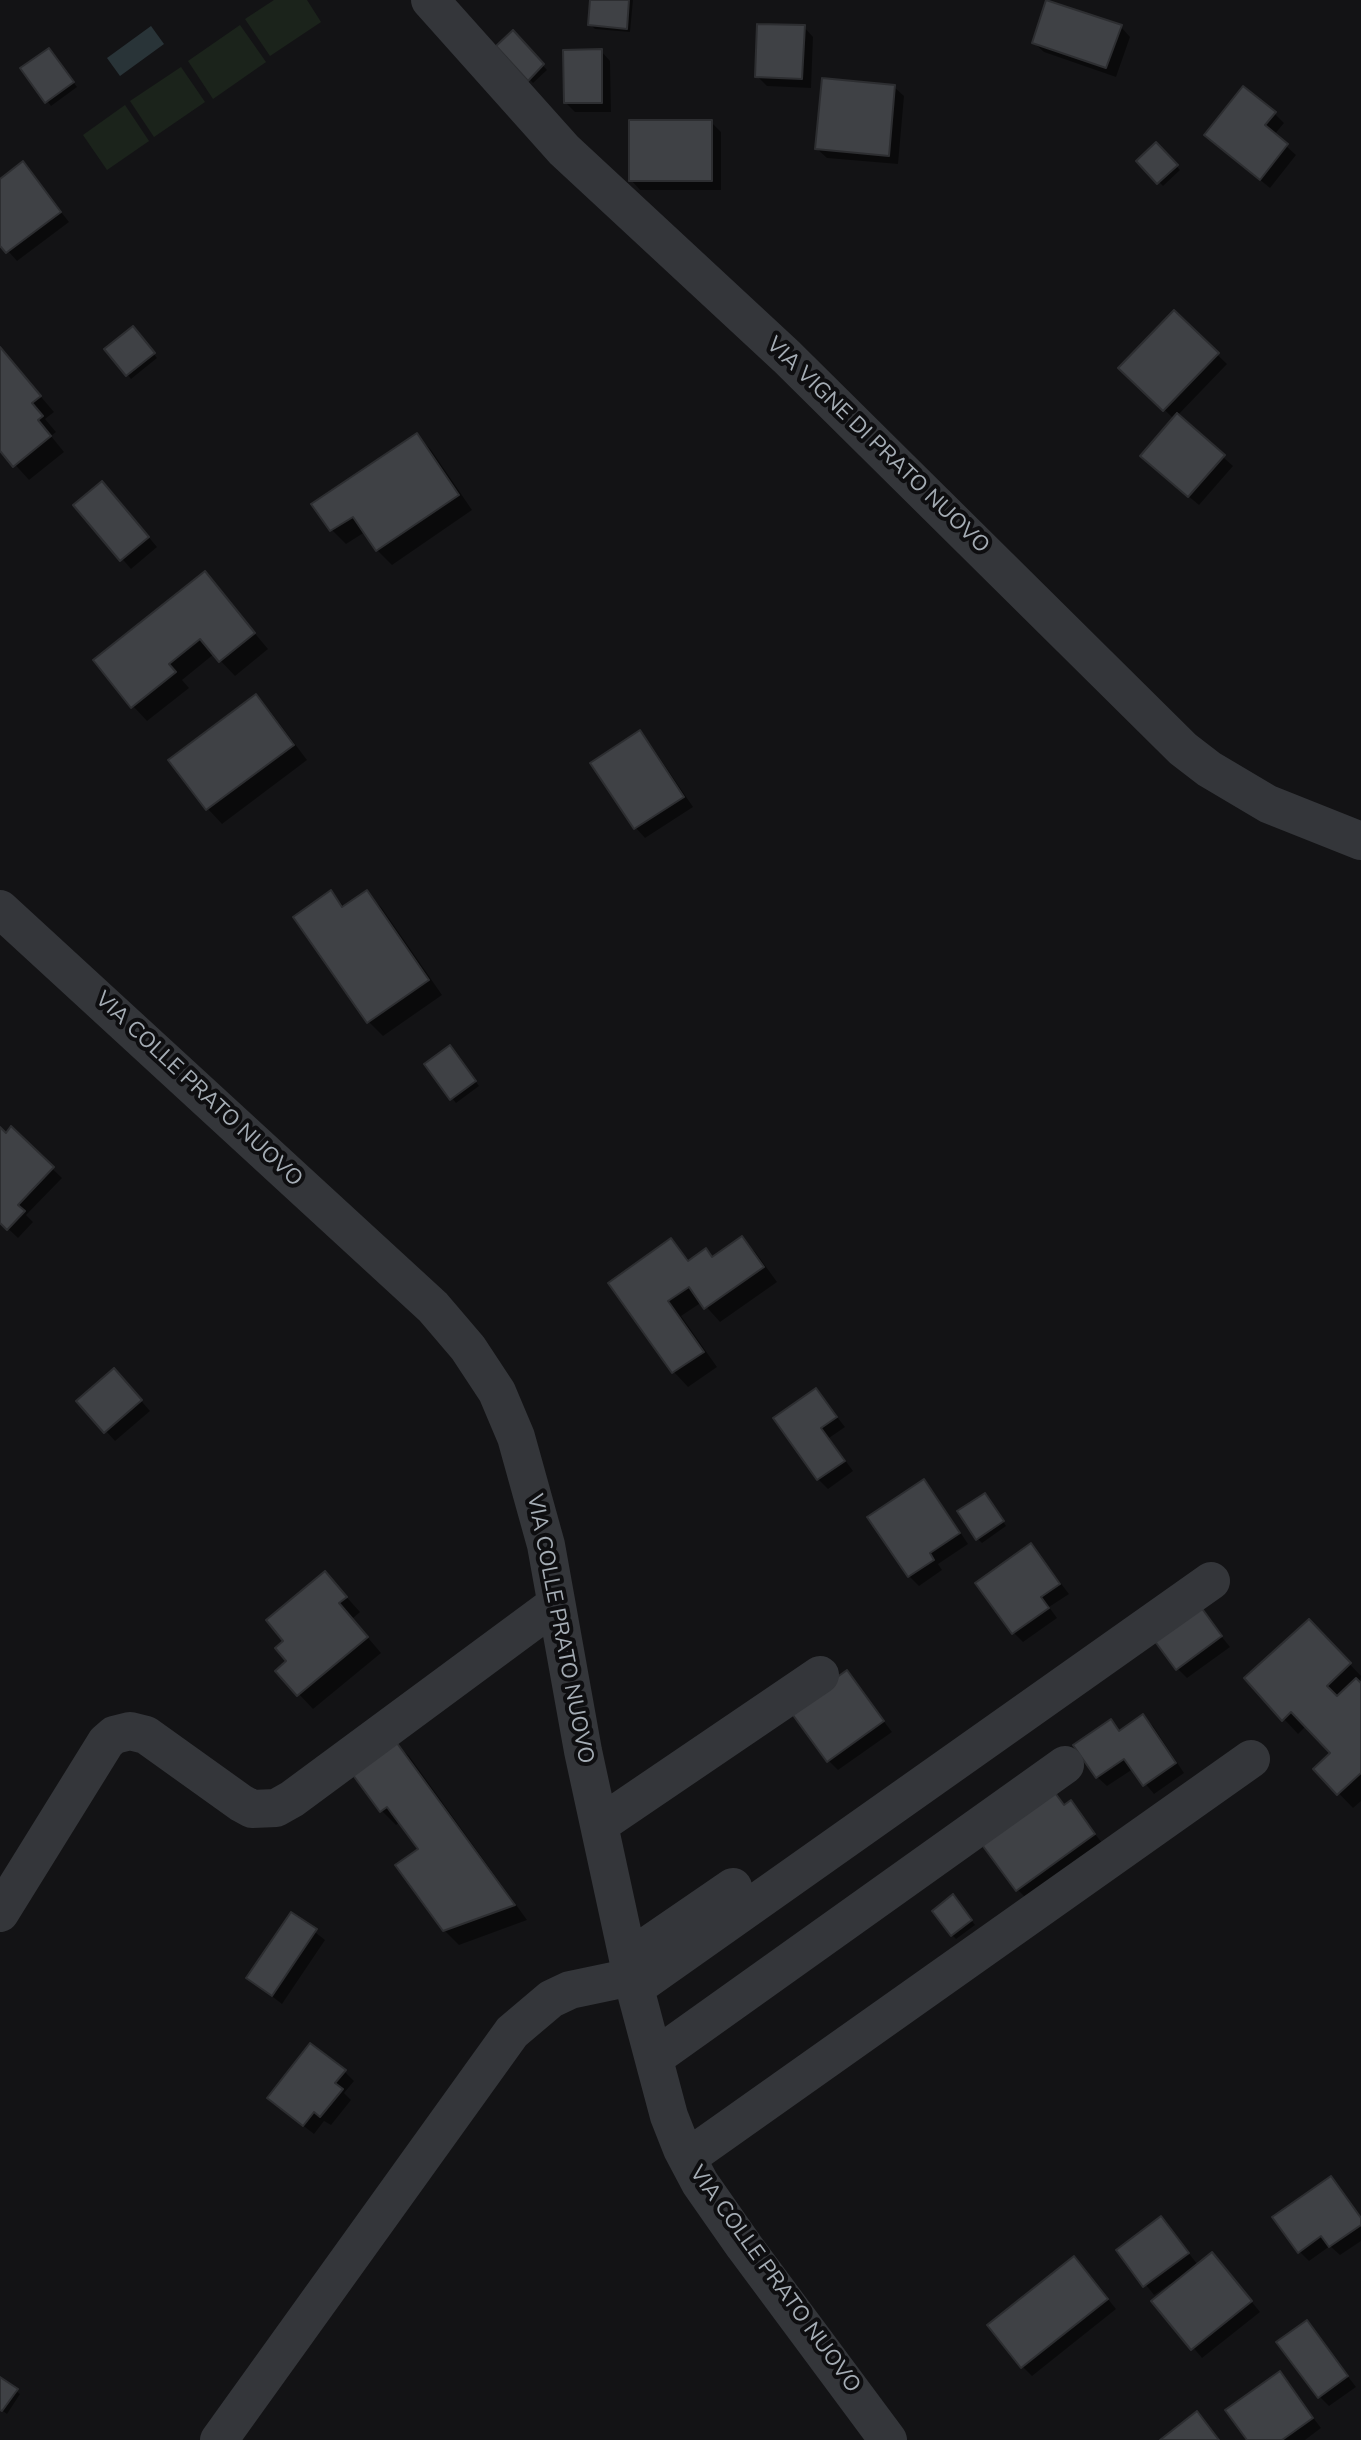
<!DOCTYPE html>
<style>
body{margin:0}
canvas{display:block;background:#131315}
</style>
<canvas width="1361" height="2440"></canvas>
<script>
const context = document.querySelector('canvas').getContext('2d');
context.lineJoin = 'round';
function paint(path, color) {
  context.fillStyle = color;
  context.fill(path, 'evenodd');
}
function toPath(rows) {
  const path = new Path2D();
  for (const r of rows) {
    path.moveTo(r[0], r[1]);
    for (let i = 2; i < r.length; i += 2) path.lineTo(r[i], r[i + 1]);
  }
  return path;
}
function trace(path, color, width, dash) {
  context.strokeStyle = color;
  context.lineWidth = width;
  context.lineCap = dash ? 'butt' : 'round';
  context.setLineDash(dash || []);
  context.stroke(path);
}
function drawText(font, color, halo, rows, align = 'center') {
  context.font = font + ' "Nunito Sans",sans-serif';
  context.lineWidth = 8;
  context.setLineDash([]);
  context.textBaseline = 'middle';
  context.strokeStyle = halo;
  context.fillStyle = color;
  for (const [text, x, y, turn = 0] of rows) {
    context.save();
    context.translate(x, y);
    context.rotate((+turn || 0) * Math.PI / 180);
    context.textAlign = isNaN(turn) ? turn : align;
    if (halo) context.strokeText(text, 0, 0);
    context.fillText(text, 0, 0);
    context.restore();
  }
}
const green = toPath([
 [274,0,307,0,321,22,270,56,245,19],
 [240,25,266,62,213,99,188,61],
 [181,67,205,102,154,137,130,101],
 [125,105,149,141,107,170,83,135]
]);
const water = toPath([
 [151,26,164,44,120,76,107,58]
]);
const shadow = toPath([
 [592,0,633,0,630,32,595,29,590,24],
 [804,27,813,37,811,88,767,86,757,76],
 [1121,27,1130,37,1116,77,1044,52,1034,43],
 [513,33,547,70,533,83,498,46],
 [601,51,610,61,611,112,575,112,565,102],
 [53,55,77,87,51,106,23,69],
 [894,87,904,96,898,164,827,158,817,149],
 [1275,114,1284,123,1274,135,1296,155,1270,188,1216,144],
 [711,122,721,132,721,190,640,190,631,180],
 [1156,144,1180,170,1163,186,1139,161],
 [23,164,69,222,17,261,0,242,0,181],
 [1174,313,1227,364,1177,416,1233,466,1199,505,1152,466,1174,419,1121,368],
 [137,333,157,358,131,379,127,374],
 [0,349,54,412,45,419,56,432,51,436,64,452,29,480,0,448],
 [417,435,431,450,472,510,392,565,377,550,365,532,346,544,332,530],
 [112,493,157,547,131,569,76,505],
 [205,574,268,649,235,676,214,654,182,680,189,688,147,721,133,706],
 [255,697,270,711,307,760,222,824,208,809,171,760],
 [640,732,649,742,693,807,645,838,636,828,593,763],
 [331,893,345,907,366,893,381,907,442,995,383,1036,369,1022,296,917],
 [454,1052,479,1086,456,1103,426,1065],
 [11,1129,62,1178,26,1215,33,1222,18,1238,0,1221,0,1130,6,1136],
 [742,1238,756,1253,777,1282,720,1322,702,1302,681,1316,717,1367,688,1387,674,1372,611,1283,671,1240,690,1261,706,1251,714,1258],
 [123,1380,150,1411,115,1441,106,1431],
 [816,1390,845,1427,829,1438,853,1471,828,1489,818,1479],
 [923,1482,933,1491,968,1544,938,1564,942,1570,919,1586,909,1576],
 [989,1500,1006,1526,982,1543,977,1538],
 [1031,1545,1069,1594,1049,1607,1057,1618,1023,1642,1014,1633],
 [325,1573,360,1612,352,1619,381,1653,313,1709,277,1671,289,1661,286,1641],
 [1197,1606,1230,1647,1187,1678,1177,1668],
 [1323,1636,1361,1676,1359,1684,1361,1686,1361,1801,1353,1808,1315,1769,1332,1753,1307,1725,1298,1734,1284,1719],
 [847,1673,892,1732,838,1770,828,1760],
 [1143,1717,1153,1726,1184,1773,1154,1794,1133,1769,1107,1786,1097,1777,1111,1722,1120,1732],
 [394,1742,409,1756,527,1920,459,1945,444,1930,420,1849,400,1822,396,1825,381,1810],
 [1070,1803,1103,1844,1027,1899,1018,1890,1065,1807],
 [957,1901,975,1925,956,1939,952,1935],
 [292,1914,325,1940,282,2004,248,1978],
 [344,2071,354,2081,344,2093,351,2100,331,2125,324,2121,314,2134,279,2107],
 [1331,2178,1361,2217,1361,2241,1340,2255,1330,2246,1309,2261,1299,2251],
 [1161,2218,1198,2265,1221,2264,1260,2312,1202,2358,1154,2301,1172,2287,1170,2284,1154,2295,1118,2250],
 [1083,2268,1116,2309,1032,2376,1022,2366],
 [1306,2322,1356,2387,1329,2406,1320,2397],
 [1280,2374,1321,2428,1305,2440,1249,2440],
 [0,2379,20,2394,7,2414,0,2409]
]);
const building = toPath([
 [590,0,629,0,627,29,588,25,590,0],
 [1046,0,1122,25,1106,68,1032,43,1046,0],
 [757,24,805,25,802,79,755,77,757,24],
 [513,30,544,64,528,81,496,46,513,30],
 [49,48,74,82,45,103,20,68,49,48],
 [602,49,602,103,564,103,563,50,602,49],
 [822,78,895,85,889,156,815,149,822,78],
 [1243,86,1276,112,1265,125,1288,144,1260,180,1204,135,1243,86],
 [629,120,712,120,712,181,629,181,629,120],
 [1156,142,1178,165,1157,184,1136,161,1156,142],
 [23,161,61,212,6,253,0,246,0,179,23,161],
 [1174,310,1219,353,1163,411,1118,368,1174,310],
 [133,326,155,353,126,376,104,349,133,326],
 [0,347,41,396,32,403,43,416,38,420,51,436,13,467,0,451,0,347],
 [1177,413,1225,455,1188,497,1140,456,1177,413],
 [417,433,459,495,376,551,353,517,330,531,311,504,417,433],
 [102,481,149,537,120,561,73,505,102,481],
 [205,571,255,633,219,662,200,639,169,664,176,672,131,708,93,660,205,571],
 [256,694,294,745,206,810,168,760,256,694],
 [640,730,684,797,634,829,590,763,640,730],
 [331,890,342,907,367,890,429,980,367,1023,293,917,331,890],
 [450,1045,476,1081,450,1100,424,1064,450,1045],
 [11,1126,54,1167,18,1205,25,1211,7,1230,0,1223,0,1127,6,1133,11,1126],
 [742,1236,764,1267,704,1309,689,1287,668,1301,704,1352,672,1373,608,1283,671,1238,688,1261,706,1248,712,1257,742,1236],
 [114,1368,142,1400,104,1433,76,1401,114,1368],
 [816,1388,837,1417,821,1428,845,1461,817,1480,773,1418,816,1388],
 [924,1479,960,1533,930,1553,934,1560,908,1577,867,1517,924,1479],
 [985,1493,1004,1521,976,1540,957,1511,985,1493],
 [1031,1543,1060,1584,1041,1597,1049,1608,1012,1634,975,1583,1031,1543],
 [325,1571,347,1597,339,1603,368,1637,297,1696,275,1671,286,1661,275,1648,283,1641,266,1620,325,1571],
 [1198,1603,1222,1636,1176,1670,1151,1636,1198,1603],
 [1309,1619,1351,1663,1327,1686,1337,1696,1356,1678,1361,1683,1361,1773,1337,1795,1313,1769,1330,1753,1291,1712,1282,1721,1244,1678,1309,1619],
 [847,1670,884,1721,827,1762,790,1711,847,1670],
 [1143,1714,1176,1763,1143,1786,1124,1759,1096,1778,1073,1745,1111,1719,1119,1731,1143,1714],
 [394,1739,515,1905,443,1931,395,1865,418,1849,387,1807,380,1812,350,1771,394,1739],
 [1050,1786,1064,1805,1071,1800,1095,1834,1016,1891,977,1838,1050,1786],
 [953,1894,972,1920,951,1936,932,1911,953,1894],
 [291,1912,317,1929,272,1996,246,1978,291,1912],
 [310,2043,346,2070,335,2083,343,2089,320,2117,314,2112,303,2126,267,2098,310,2043],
 [1331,2176,1361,2218,1361,2225,1329,2247,1321,2236,1298,2253,1272,2217,1331,2176],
 [1161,2216,1189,2253,1143,2287,1116,2250,1161,2216],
 [1212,2252,1252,2301,1191,2350,1151,2301,1212,2252],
 [1074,2256,1108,2299,1021,2368,987,2325,1074,2256],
 [1307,2320,1348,2376,1318,2398,1276,2342,1307,2320],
 [1280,2371,1313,2418,1282,2440,1247,2440,1225,2410,1280,2371],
 [0,2377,18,2389,2,2411,0,2410,0,2377],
 [1197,2411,1219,2440,1160,2440,1197,2411]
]);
const minor = toPath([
 [430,0,564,150,787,357,1183,749,1209,769,1268,804,1361,841],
 [0,909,433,1307,468,1348,497,1392,516,1437,546,1545,583,1751,632,1977,669,2116,682,2149,700,2183,744,2246,888,2440],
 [599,1825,820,1675],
 [0,1913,106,1742,114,1735,130,1731,146,1735,241,1803,252,1809,276,1808,292,1799,556,1604],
 [628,1959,733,1887],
 [635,1988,1211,1581],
 [654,2058,1065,1765],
 [687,2158,1251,1759],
 [219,2440,512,2032,551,1999,570,1990,632,1977]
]);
const streetNames = [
 ["VIA VIGNE DI PRATO NUOVO",877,446,44],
 ["VIA COLLE PRATO NUOVO",198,1090,43],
 ["VIA COLLE PRATO NUOVO",559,1629,79],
 ["VIA COLLE PRATO NUOVO",774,2280,54]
];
paint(green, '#1b231b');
paint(water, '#293438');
paint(shadow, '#0007');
paint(building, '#3f4145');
trace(building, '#2d2e31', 2);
trace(minor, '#34363a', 38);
drawText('22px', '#a5adb5', '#0e0e10', streetNames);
</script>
